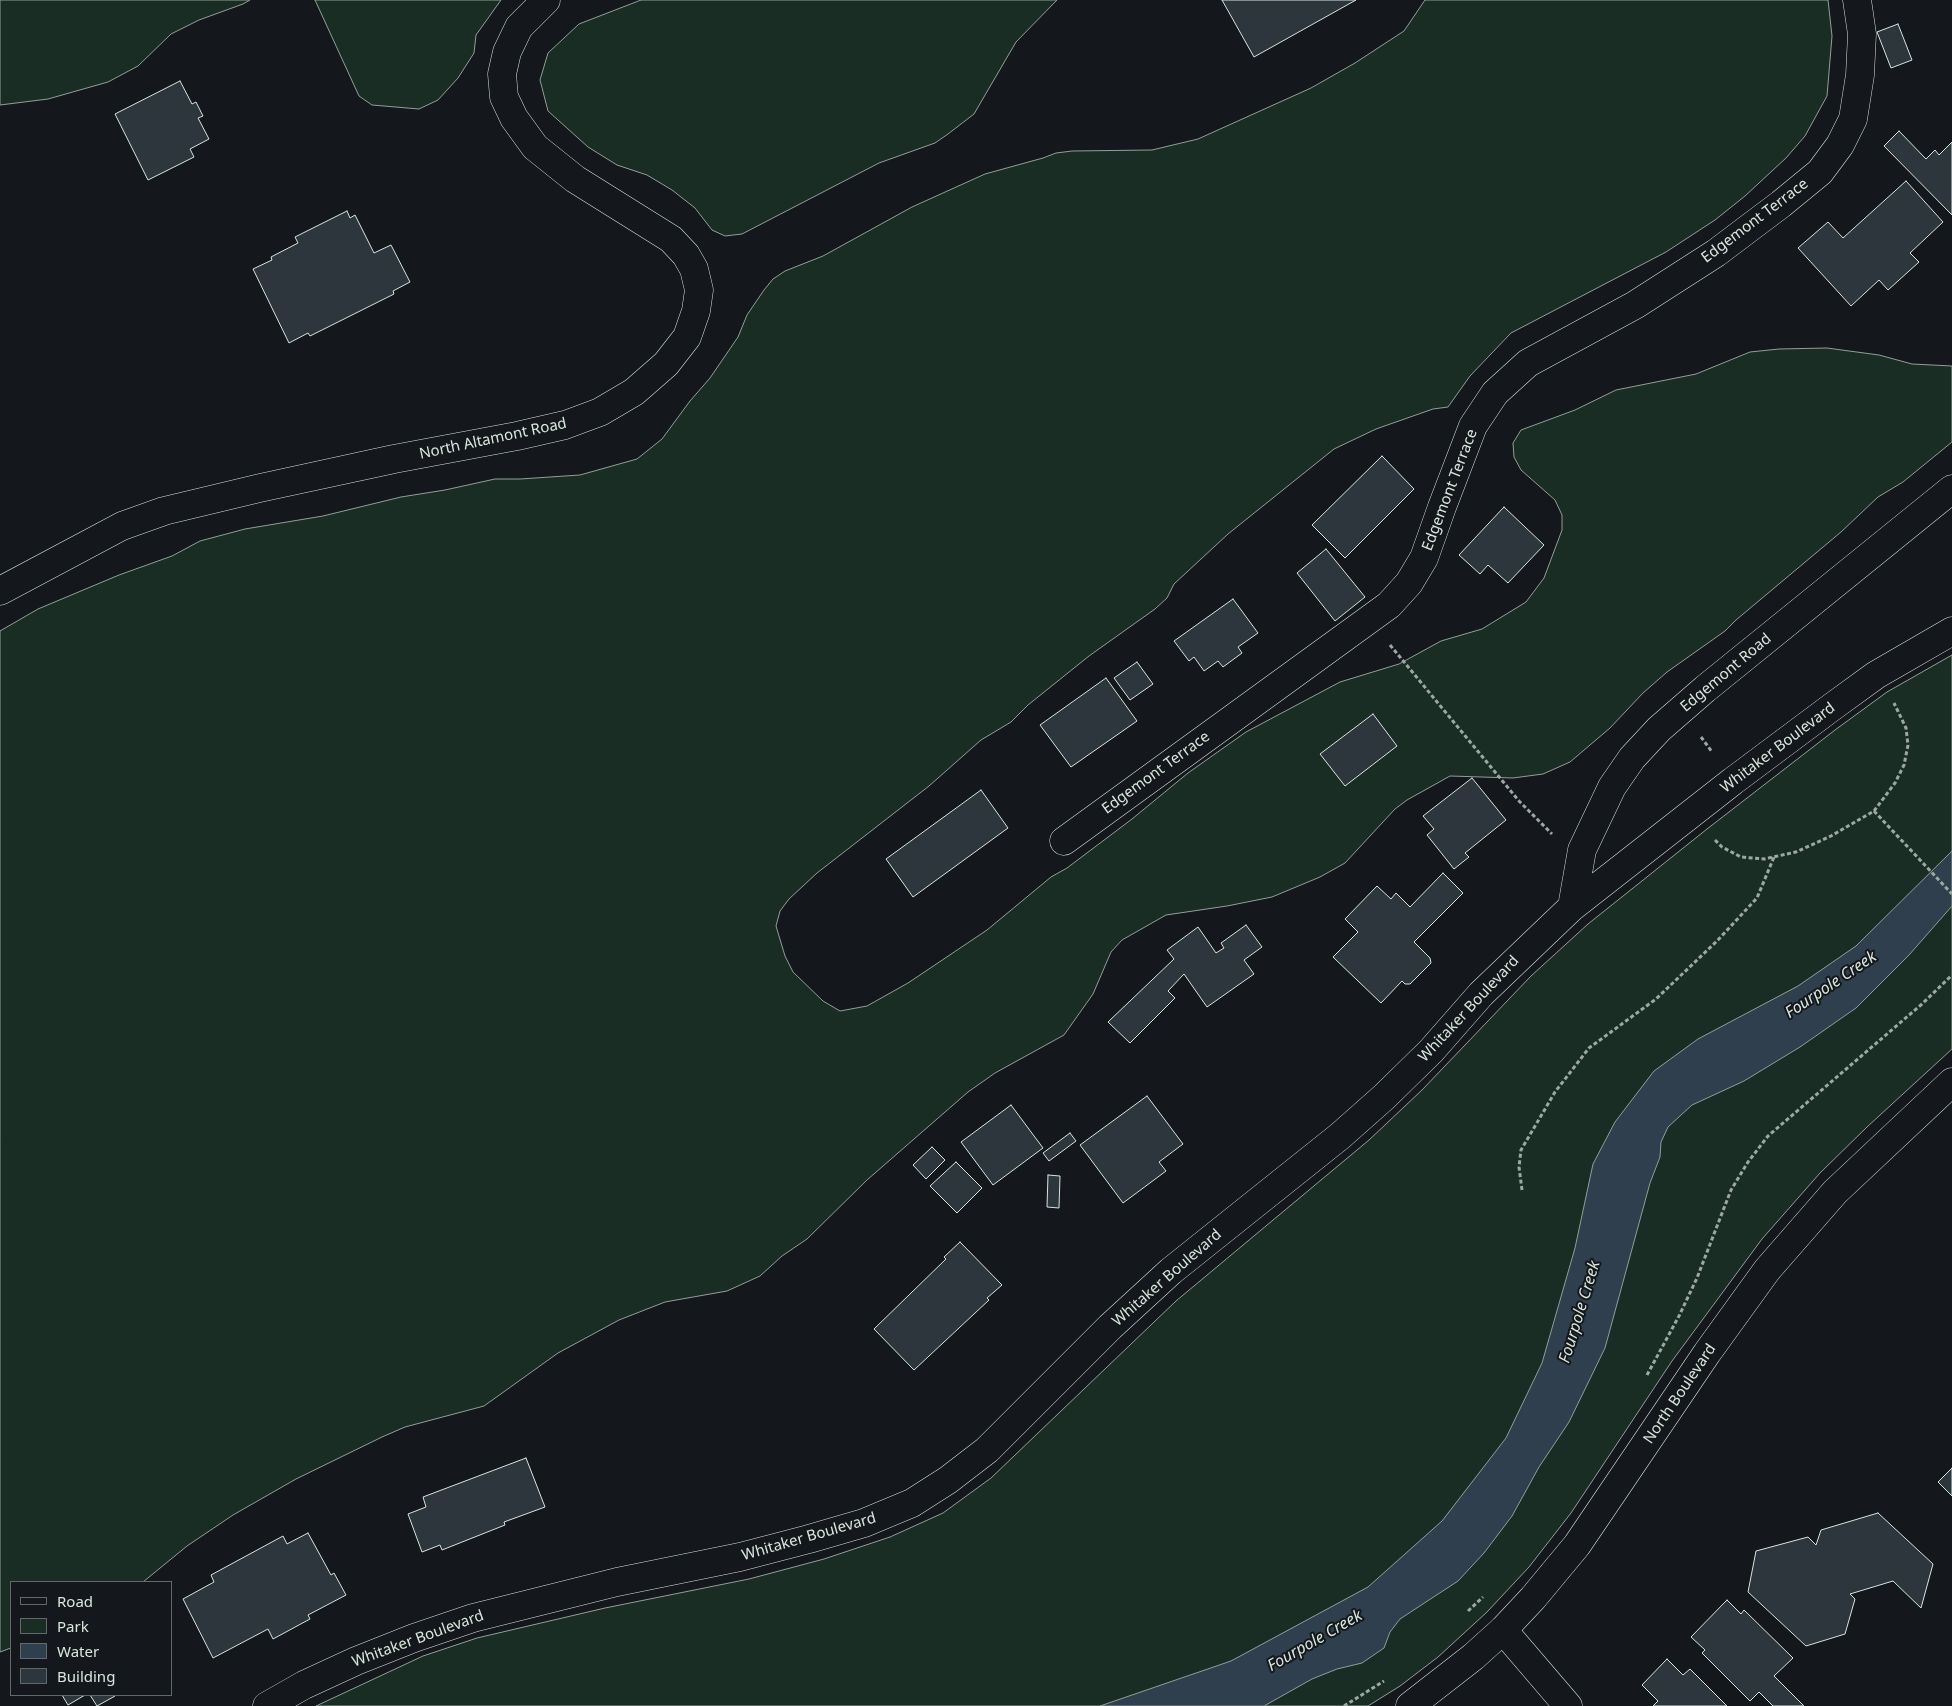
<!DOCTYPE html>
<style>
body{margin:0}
#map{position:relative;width:1952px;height:1706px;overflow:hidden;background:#14181c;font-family:"Noto Sans",sans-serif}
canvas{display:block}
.legend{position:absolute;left:10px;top:1581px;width:162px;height:115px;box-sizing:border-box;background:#14181c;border:1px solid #626a69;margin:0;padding:6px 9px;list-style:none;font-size:15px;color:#d8e6dc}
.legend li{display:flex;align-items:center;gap:10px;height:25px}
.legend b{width:25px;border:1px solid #626a69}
</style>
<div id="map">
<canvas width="1952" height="1706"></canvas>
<ul class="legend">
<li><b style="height:6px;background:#14181c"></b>Road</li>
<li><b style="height:14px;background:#1a2d24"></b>Park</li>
<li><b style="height:14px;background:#2f3f4d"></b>Water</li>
<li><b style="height:14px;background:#2c363c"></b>Building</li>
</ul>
</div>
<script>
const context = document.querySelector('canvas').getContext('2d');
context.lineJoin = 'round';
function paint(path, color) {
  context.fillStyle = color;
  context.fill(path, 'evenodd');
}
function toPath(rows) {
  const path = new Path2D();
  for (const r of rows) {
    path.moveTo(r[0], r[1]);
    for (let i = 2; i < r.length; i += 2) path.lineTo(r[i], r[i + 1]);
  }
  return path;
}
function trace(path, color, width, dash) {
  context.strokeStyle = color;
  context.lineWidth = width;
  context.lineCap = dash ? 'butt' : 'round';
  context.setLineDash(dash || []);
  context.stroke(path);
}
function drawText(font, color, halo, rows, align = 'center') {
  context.font = font + ' "Noto Sans",sans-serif';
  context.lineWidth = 4;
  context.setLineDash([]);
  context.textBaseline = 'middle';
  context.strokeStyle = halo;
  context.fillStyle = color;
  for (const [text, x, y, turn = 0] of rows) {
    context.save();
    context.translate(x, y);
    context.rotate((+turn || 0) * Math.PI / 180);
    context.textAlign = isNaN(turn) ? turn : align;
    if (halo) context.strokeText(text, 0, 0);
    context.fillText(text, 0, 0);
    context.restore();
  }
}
const green = toPath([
 [0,0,250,0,243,4,199,20,171,34,138,66,108,82,48,99,0,105,0,0],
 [315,0,501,0,476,35,474,53,458,78,438,100,419,109,372,105,359,96,315,0],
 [641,0,1057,0,1016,42,974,114,948,134,935,143,879,163,742,234,725,236,712,230,695,208,672,190,647,175,617,165,588,147,548,111,540,80,548,53,579,24,641,0],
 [1425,0,1828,0,1832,36,1827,96,1805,136,1786,158,1745,196,1715,220,1666,252,1511,333,1470,376,1448,407,1433,409,1376,429,1334,449,1228,534,1174,584,1167,598,1155,609,1089,656,1028,705,1011,722,981,740,929,786,817,873,789,899,780,911,776,926,785,956,793,972,823,1001,840,1011,867,1006,908,983,987,930,1051,877,1067,868,1132,819,1188,773,1246,732,1340,682,1399,664,1441,641,1482,629,1526,602,1544,578,1562,530,1562,515,1555,500,1521,470,1514,457,1513,443,1521,430,1575,410,1616,390,1696,374,1750,352,1779,349,1827,348,1879,355,1912,364,1952,366,1952,442,1903,482,1878,497,1841,532,1736,620,1725,631,1667,672,1643,693,1610,728,1570,762,1543,774,1513,778,1450,776,1407,800,1395,809,1345,863,1320,877,1272,897,1227,906,1166,915,1122,940,1111,952,1093,994,1064,1035,995,1073,968,1092,867,1180,807,1239,782,1256,760,1276,727,1291,665,1302,619,1320,558,1353,484,1406,405,1427,382,1437,296,1479,233,1515,187,1546,143,1582,11,1582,11,1648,0,1652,0,631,38,609,119,575,172,556,200,541,245,529,323,516,401,497,445,490,495,479,520,479,580,475,637,459,662,439,690,401,710,378,738,337,747,315,764,290,773,279,785,271,823,256,912,207,985,174,1043,158,1056,153,1072,151,1152,150,1198,139,1311,88,1355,63,1404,31,1425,0],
 [1952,655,1952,1049,1867,1127,1820,1173,1762,1239,1672,1361,1571,1513,1529,1567,1487,1612,1438,1657,1400,1686,1368,1706,316,1706,423,1656,477,1638,605,1608,749,1579,824,1559,890,1537,943,1513,991,1478,1176,1301,1369,1140,1422,1090,1531,976,1588,924,1707,829,1835,730,1887,692,1952,655]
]);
const water = toPath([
 [1952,851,1952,906,1909,955,1856,1008,1800,1047,1744,1081,1692,1105,1668,1127,1661,1142,1660,1157,1650,1183,1605,1348,1569,1422,1539,1467,1512,1516,1484,1553,1458,1581,1400,1619,1390,1632,1384,1648,1362,1663,1337,1669,1312,1679,1264,1706,1100,1706,1231,1661,1368,1587,1442,1521,1506,1438,1542,1363,1575,1248,1593,1164,1615,1122,1654,1071,1698,1039,1798,986,1856,946,1952,851]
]);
const building = toPath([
 [1222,0,1356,0,1254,57,1222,0],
 [1898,24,1912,60,1891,68,1877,32,1898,24],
 [180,81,192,104,196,102,203,116,198,118,209,139,190,149,194,157,148,180,115,114,180,81],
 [1899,131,1926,159,1935,150,1939,155,1952,142,1952,215,1884,146,1899,131],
 [1906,181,1943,222,1910,253,1919,262,1888,290,1879,280,1851,306,1798,248,1828,222,1843,238,1906,181],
 [347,211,350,218,355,215,374,253,391,245,410,282,393,291,394,294,310,336,308,333,289,343,253,269,272,260,271,257,298,243,295,237,347,211],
 [1382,456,1414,489,1345,558,1312,525,1382,456],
 [1504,507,1544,545,1508,583,1488,565,1480,574,1459,555,1504,507],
 [1326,549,1365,597,1335,621,1297,573,1326,549],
 [1233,599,1258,633,1238,647,1242,653,1223,667,1218,661,1204,671,1194,657,1189,661,1174,641,1233,599],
 [1137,662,1153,684,1130,700,1114,678,1137,662],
 [1106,678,1137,721,1071,767,1040,725,1106,678],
 [1373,714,1397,746,1345,786,1320,754,1373,714],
 [1472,778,1506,820,1465,853,1469,857,1454,869,1427,835,1434,829,1423,816,1472,778],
 [981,790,1008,828,913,897,886,859,981,790],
 [1443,873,1463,893,1414,942,1430,958,1431,963,1410,984,1405,984,1402,981,1381,1003,1333,957,1358,932,1345,919,1377,886,1391,899,1396,893,1410,907,1443,873],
 [1246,925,1262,947,1244,960,1254,974,1207,1007,1184,974,1168,991,1175,998,1130,1043,1108,1022,1174,959,1167,950,1198,927,1216,953,1224,948,1221,943,1246,925],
 [1147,1096,1183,1144,1159,1162,1166,1171,1123,1203,1080,1145,1147,1096],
 [1011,1105,1043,1148,993,1185,961,1142,1011,1105],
 [1070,1133,1076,1141,1049,1161,1043,1153,1070,1133],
 [932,1147,945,1160,926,1179,913,1165,932,1147],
 [956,1162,982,1188,957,1213,930,1186,956,1162],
 [1048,1175,1060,1176,1059,1208,1047,1207,1048,1175],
 [960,1242,1002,1285,987,1298,989,1300,914,1370,874,1329,946,1259,944,1257,960,1242],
 [526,1458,545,1507,504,1522,505,1525,442,1550,440,1545,422,1552,408,1514,426,1507,423,1497,526,1458],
 [1952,1468,1952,1496,1938,1482,1952,1468],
 [1878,1513,1933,1564,1921,1608,1893,1581,1850,1594,1855,1599,1845,1634,1806,1646,1748,1592,1756,1551,1808,1537,1816,1545,1821,1530,1878,1513],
 [308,1533,331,1575,334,1573,346,1595,308,1615,310,1619,273,1639,268,1629,213,1658,183,1599,214,1582,211,1575,283,1536,287,1544,308,1533],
 [1727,1600,1741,1614,1744,1610,1793,1658,1774,1676,1804,1706,1773,1706,1759,1692,1750,1701,1702,1653,1705,1650,1691,1637,1727,1600],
 [1667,1659,1683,1675,1690,1669,1727,1706,1653,1706,1658,1701,1642,1685,1667,1659],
 [62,1695,85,1695,68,1705,62,1695],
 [90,1695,114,1695,115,1696,97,1706,90,1695]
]);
const path = toPath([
 [1390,645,1519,801,1552,834],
 [1701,737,1712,752],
 [1874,811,1952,894],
 [1715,840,1722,847,1741,857,1764,859,1796,852,1831,836,1874,811,1895,783,1904,765,1908,745,1906,728,1894,703],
 [1522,1190,1519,1167,1521,1150,1555,1092,1589,1048,1656,999,1717,941,1757,898,1774,857],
 [1647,1375,1679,1316,1697,1278,1731,1190,1748,1162,1768,1136,1922,1004,1952,975],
 [1468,1611,1483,1597],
 [1344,1706,1384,1681]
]);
const street = toPath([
 [0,591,122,526,164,511,260,488,394,459,517,436,565,425,600,412,634,392,666,364,687,337,696,311,699,290,694,269,686,255,671,239,575,179,535,147,514,118,504,97,502,74,507,52,519,27,546,0],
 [1064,841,1389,605,1409,583,1424,558,1442,507,1473,426,1495,393,1528,363,1635,305,1716,253,1781,204,1820,172,1840,145,1853,119,1860,75,1862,34,1857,0],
 [1572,907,1582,850,1612,787,1632,758,1659,729,1705,689,1952,489],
 [1503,1630,1568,1706],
 [267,1706,304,1685,356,1661,414,1638,473,1618,617,1582,740,1557,809,1539,864,1523,912,1503,948,1480,987,1450,1110,1327,1171,1271,1340,1136,1384,1097,1431,1051,1481,994,1572,907,1733,781,1832,707,1876,675,1952,631]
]);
const secondary = toPath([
 [1410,1706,1473,1657,1503,1630,1533,1598,1577,1545,1707,1353,1767,1270,1835,1192,1952,1082]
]);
const streetNames = [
 ["Edgemont Terrace",1755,221,-37],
 ["North Altamont Road",493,439,-12],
 ["Edgemont Terrace",1450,490,-69],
 ["Edgemont Road",1726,673,-40],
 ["Whitaker Boulevard",1778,748,-37],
 ["Edgemont Terrace",1156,773,-36],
 ["Whitaker Boulevard",1469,1009,-47],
 ["Whitaker Boulevard",1167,1278,-41],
 ["North Boulevard",1680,1394,-56],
 ["Whitaker Boulevard",809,1537,-16],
 ["Whitaker Boulevard",418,1639,-20]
];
const waterNames = [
 ["Fourpole Creek",1831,985,-34],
 ["Fourpole Creek",1580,1312,-73],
 ["Fourpole Creek",1315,1641,-30]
];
paint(green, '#1a2d24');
trace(green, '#939e99', 1);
paint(water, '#2f3f4d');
trace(water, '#939e99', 1);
paint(building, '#2c363c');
trace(building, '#d8e6dc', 1);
trace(street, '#d8e6dc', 29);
trace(secondary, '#d8e6dc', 29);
trace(path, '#9da8a2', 3, [4, 2.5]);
trace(street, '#14181c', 28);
trace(secondary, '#14181c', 28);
drawText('15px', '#d8e6dc', '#14181c', streetNames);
drawText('italic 16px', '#d8e6dc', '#14181c', waterNames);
</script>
